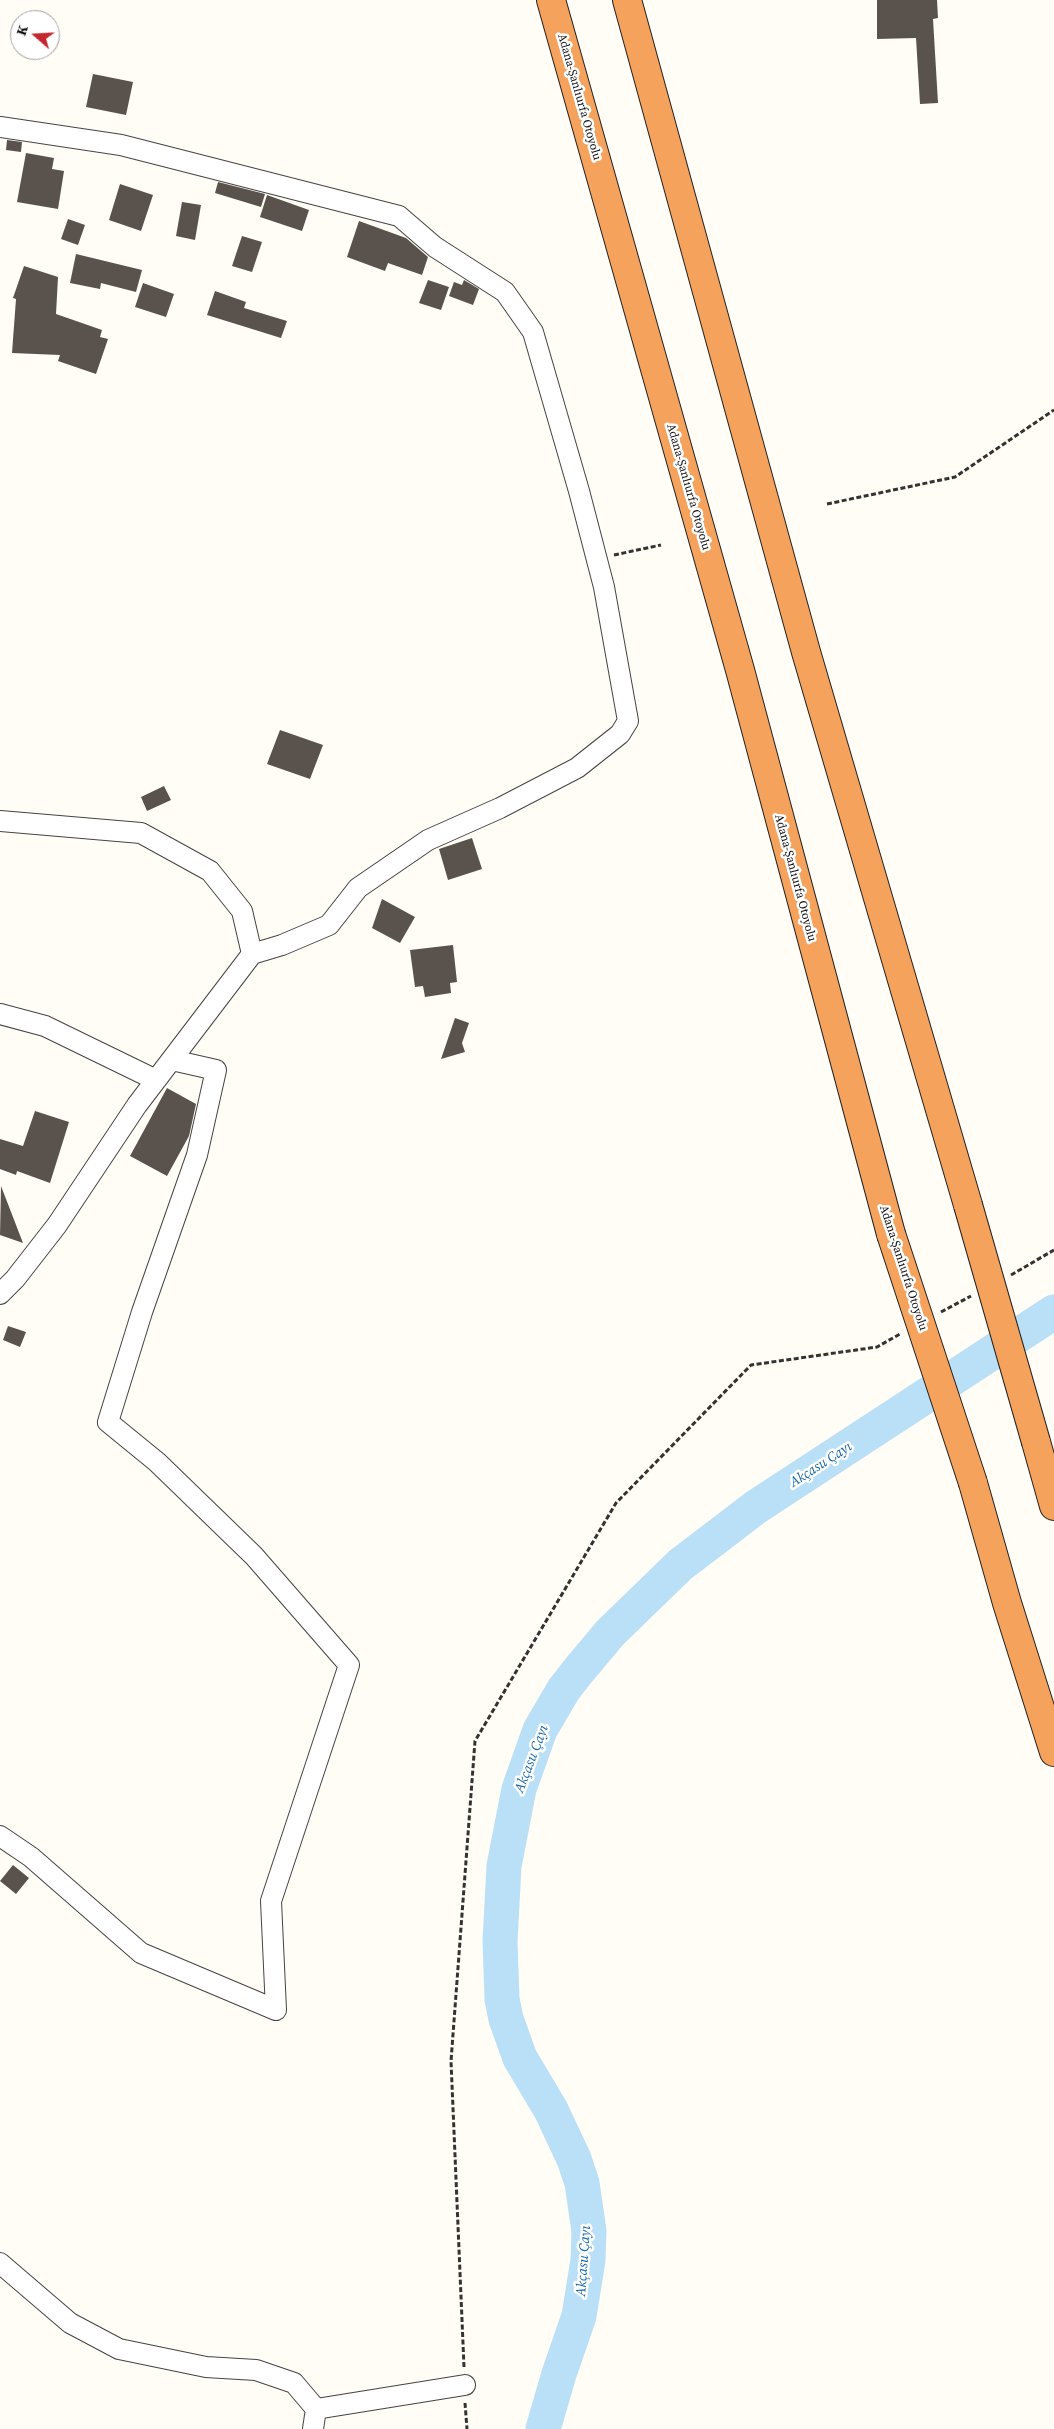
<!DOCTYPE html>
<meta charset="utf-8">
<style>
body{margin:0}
#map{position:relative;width:1054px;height:2429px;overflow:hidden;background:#fffdf5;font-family:"Source Serif 4",serif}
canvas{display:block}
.north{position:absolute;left:10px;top:10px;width:50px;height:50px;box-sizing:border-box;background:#fff;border:1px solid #a0a0a0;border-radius:50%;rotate:289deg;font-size:14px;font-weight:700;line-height:20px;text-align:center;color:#111}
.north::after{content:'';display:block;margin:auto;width:18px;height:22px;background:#c4262e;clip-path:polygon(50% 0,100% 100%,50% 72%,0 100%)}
</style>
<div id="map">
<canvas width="1054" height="2429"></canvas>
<div class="north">K</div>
</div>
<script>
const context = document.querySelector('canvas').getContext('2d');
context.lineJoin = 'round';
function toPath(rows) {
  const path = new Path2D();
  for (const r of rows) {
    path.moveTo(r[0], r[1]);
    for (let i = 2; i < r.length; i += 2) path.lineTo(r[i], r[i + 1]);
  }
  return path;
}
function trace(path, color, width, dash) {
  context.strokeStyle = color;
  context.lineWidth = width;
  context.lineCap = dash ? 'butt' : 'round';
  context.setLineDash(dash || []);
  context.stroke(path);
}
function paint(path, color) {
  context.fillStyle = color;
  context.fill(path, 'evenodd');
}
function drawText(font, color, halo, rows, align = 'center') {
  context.font = font + ' "Source Serif 4",serif';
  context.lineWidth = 5;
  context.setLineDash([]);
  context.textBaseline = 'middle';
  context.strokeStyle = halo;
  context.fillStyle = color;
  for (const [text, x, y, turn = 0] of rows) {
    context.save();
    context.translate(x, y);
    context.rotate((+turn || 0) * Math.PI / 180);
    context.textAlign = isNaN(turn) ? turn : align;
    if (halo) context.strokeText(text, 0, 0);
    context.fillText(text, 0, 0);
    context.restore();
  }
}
const river = toPath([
 [543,2429,559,2374,579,2316,588,2260,589,2231,582,2183,574,2159,551,2110,520,2058,506,2019,502,1999,500,1941,504,1866,519,1789,540,1730,564,1689,579,1670,610,1633,680,1565,756,1507,1054,1312]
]);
const building = toPath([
 [877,0,937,0,938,18,933,19,938,103,920,104,916,38,877,39],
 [93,74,133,82,126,115,86,107],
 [7,140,22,142,21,152,6,150],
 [26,153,54,158,52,169,64,171,58,209,17,202],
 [218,182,265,194,261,207,215,193],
 [120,184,153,195,141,231,109,220],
 [267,195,309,210,302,231,260,217],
 [182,202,201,205,195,240,176,236],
 [68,219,85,225,78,245,61,239],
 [359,221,406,238,428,257,422,275,388,263,385,271,347,257],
 [242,236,262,242,252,272,232,266],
 [76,254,142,270,136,292,101,283,100,289,70,283],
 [24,266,58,277,56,314,102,330,100,337,108,339,96,374,58,361,60,355,12,353,16,299,13,298],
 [428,280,449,287,441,310,419,303],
 [464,280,479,289,473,305,449,296,454,282,462,285],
 [143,283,174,294,166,317,135,307],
 [215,291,246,302,244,308,287,321,281,338,207,315],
 [280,730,323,745,310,779,267,764],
 [164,786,171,800,147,811,141,797],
 [472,838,482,869,448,880,439,849],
 [382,899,415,917,400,943,372,928],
 [453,945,457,982,450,983,451,993,425,997,423,986,415,987,410,950],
 [455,1018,469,1023,462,1043,465,1052,441,1059],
 [167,1088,196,1104,189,1136,167,1176,130,1156],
 [35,1111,69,1122,50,1183,17,1171,16,1175,0,1169,0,1139,23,1146],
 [1,1186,23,1243,0,1235],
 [8,1326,26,1332,20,1347,3,1340],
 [13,1865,29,1878,16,1894,0,1881]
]);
const path = toPath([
 [827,504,955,477,1054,410],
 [614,555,661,545],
 [1011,1275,1054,1250],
 [941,1312,971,1296],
 [464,2367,451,2061,475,1741,616,1503,751,1365,877,1347,900,1334],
 [465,2403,467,2429]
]);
const street = toPath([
 [0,127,121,145,399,216,435,247,505,292,533,332,579,491,604,587,628,721,620,734,577,768,500,808,428,840,358,888,329,925,282,945,252,954],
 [0,821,141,833,210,871,242,911,252,954,137,1105,57,1225,15,1279,0,1294],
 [0,1014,45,1026,156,1080],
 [0,1836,31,1857,141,1953,276,2010,271,1901,349,1665,254,1556,157,1462,108,1422,142,1312,197,1155,216,1070,172,1060],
 [0,2263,70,2323,119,2349,206,2367,256,2370,294,2383,316,2409,313,2429],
 [316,2409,465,2385]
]);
const highway = toPath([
 [551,0,740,670,891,1234],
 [627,0,806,652,968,1205],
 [1036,1442,1054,1506],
 [973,1483,1007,1603,1054,1752]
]);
const highwayBridge = toPath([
 [968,1205,1036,1442],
 [891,1234,973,1483]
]);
const streetNames = [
 ["Adana-Şanlıurfa Otoyolu",579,97,74],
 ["Adana-Şanlıurfa Otoyolu",688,487,74],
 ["Adana-Şanlıurfa Otoyolu",795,878,75],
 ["Adana-Şanlıurfa Otoyolu",903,1268,72]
];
const waterNames = [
 ["Akçasu Çayı",821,1465,-33],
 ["Akçasu Çayı",532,1759,-69],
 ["Akçasu Çayı",584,2261,-86]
];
trace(river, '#b9e0f7', 35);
paint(building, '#5a524d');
trace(street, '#444', 22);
trace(highway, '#222', 30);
trace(path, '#333', 3, [5, 2.5]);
trace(street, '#fff', 20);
trace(highway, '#f5a25d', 28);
trace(highwayBridge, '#222', 30, []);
trace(highwayBridge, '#f5a25d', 28);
drawText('12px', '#111', '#fff', streetNames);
drawText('italic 14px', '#1768a6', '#fff', waterNames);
</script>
